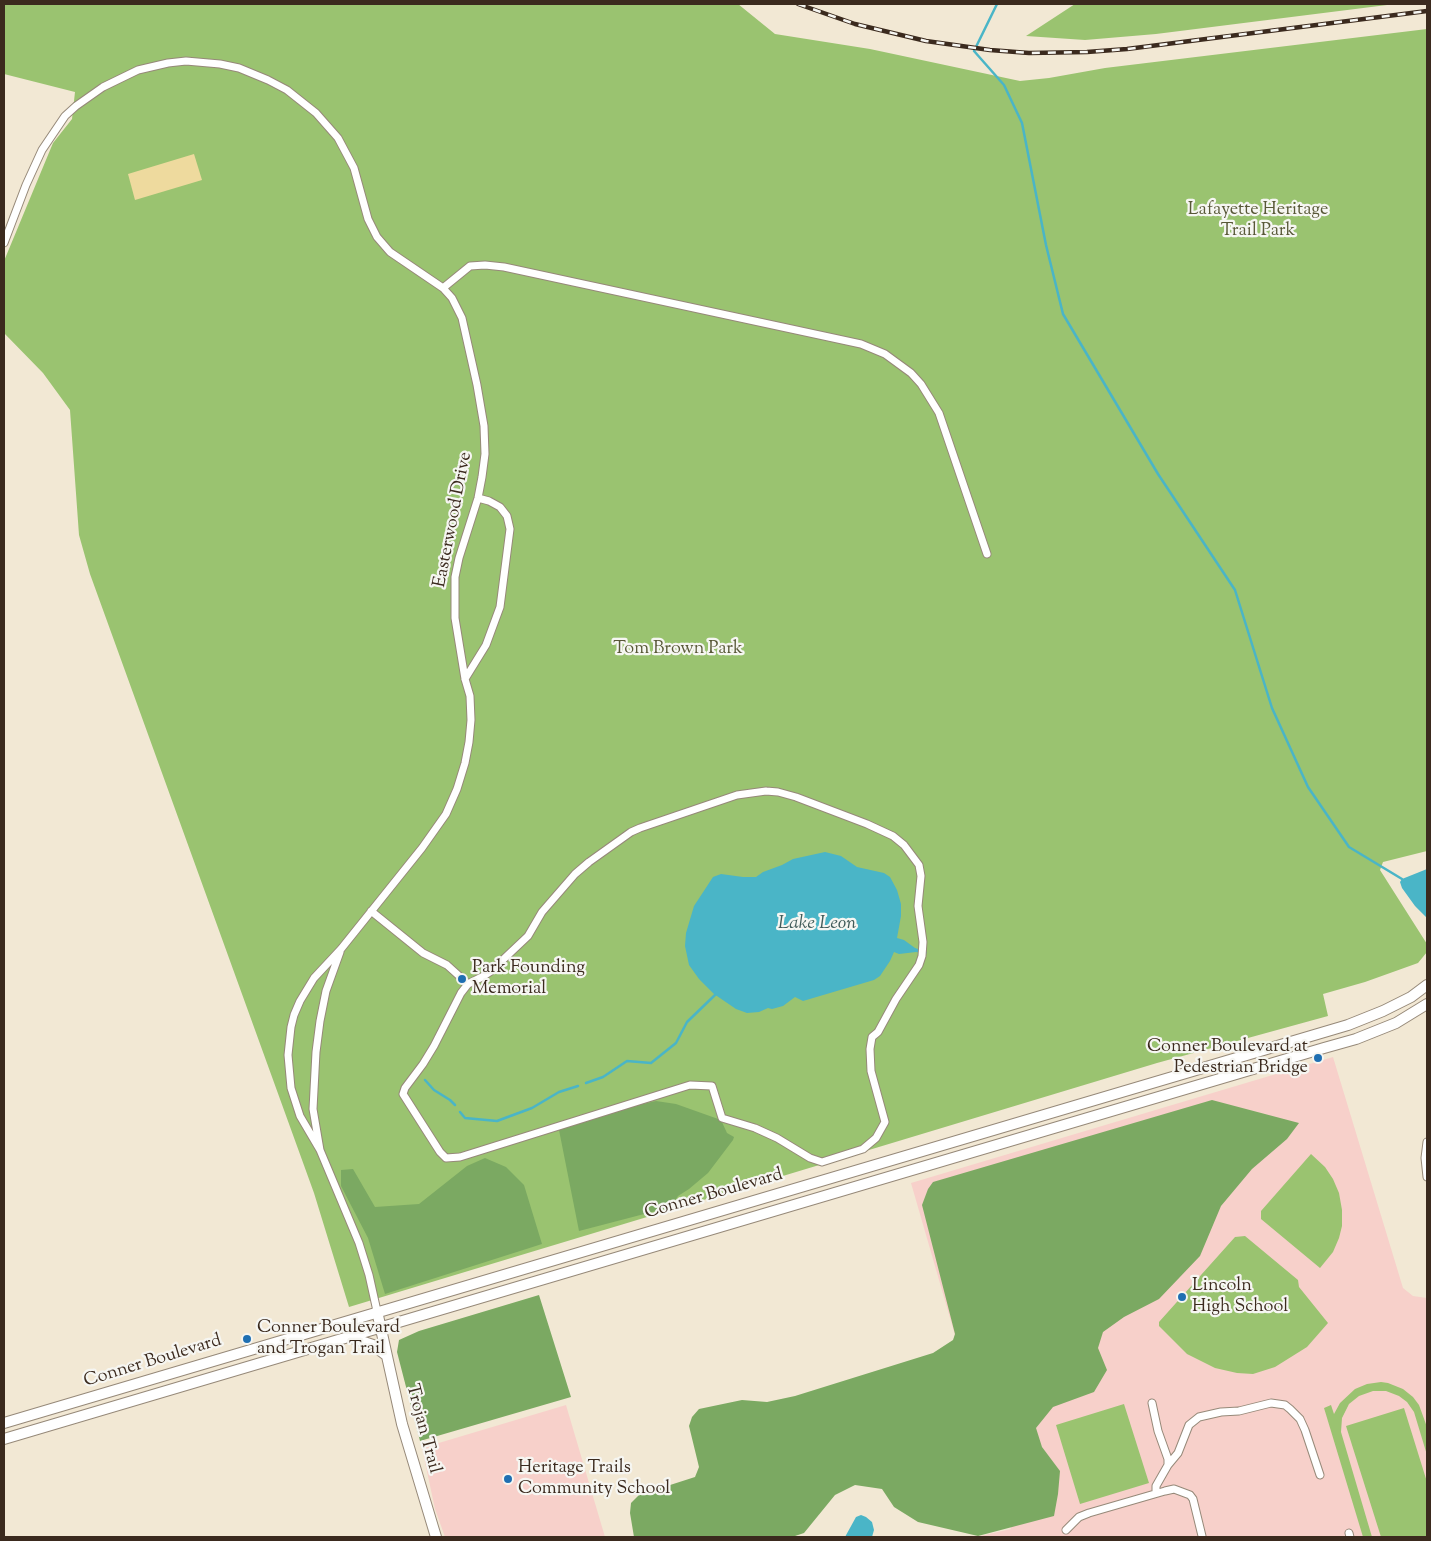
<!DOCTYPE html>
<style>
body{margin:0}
#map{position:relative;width:1431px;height:1541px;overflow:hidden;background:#f2e8d4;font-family:"Sorts Mill Goudy",serif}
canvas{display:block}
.frame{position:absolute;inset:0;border:5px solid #3b2a1e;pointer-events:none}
</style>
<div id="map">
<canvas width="1431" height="1541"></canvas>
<div class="frame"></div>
</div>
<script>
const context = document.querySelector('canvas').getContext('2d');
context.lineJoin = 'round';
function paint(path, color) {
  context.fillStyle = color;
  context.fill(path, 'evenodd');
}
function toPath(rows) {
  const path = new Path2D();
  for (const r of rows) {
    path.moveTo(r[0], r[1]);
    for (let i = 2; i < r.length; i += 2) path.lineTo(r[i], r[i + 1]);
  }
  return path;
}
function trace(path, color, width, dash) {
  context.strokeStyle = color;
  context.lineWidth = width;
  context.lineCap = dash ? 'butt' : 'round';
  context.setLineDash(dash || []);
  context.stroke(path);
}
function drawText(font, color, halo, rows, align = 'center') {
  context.font = font + ' "Sorts Mill Goudy",serif';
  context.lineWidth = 4.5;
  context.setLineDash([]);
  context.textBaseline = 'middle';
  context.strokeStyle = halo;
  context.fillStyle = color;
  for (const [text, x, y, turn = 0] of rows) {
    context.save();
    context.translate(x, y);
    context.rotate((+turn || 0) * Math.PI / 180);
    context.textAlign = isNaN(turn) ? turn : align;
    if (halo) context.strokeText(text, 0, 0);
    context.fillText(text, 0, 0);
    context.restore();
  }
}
const built = toPath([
 [1333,1057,1403,1288,1413,1296,1427,1298,1427,1537,976,1537,1011,1529,911,1183],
 [566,1405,605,1537,445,1537,435,1509,422,1448]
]);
const green = toPath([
 [4,4,738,4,775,34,870,49,1020,81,1049,78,1105,68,1427,29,1427,851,1383,862,1380,870,1427,944,1427,952,1418,963,1365,982,1323,994,1328,1016,1157,1063,349,1307,314,1193,90,574,79,535,70,410,43,373,4,333,4,261,53,143,72,119,75,92,4,74],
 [1075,4,1395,4,1156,34,1085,40,1026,36],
 [1311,1154,1325,1167,1333,1179,1339,1193,1342,1210,1342,1226,1339,1238,1333,1252,1320,1268,1261,1219,1261,1211],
 [1245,1236,1298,1280,1299,1287,1328,1323,1307,1347,1275,1367,1253,1374,1237,1373,1215,1368,1187,1354,1159,1326,1159,1322,1235,1237],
 [1381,1382,1388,1383,1403,1389,1413,1397,1419,1405,1427,1427,1427,1455,1414,1412,1407,1402,1399,1396,1386,1391,1373,1391,1359,1396,1349,1404,1342,1418,1341,1432,1372,1537,1363,1537,1324,1408,1331,1405,1334,1414,1340,1403,1355,1389,1367,1384],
 [1124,1404,1149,1483,1080,1504,1056,1425],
 [1404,1408,1427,1482,1427,1537,1381,1537,1346,1426]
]);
const forest = toPath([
 [1212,1100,1299,1123,1287,1139,1252,1169,1221,1206,1200,1256,1159,1299,1124,1317,1103,1332,1098,1348,1107,1370,1094,1392,1053,1407,1036,1428,1042,1447,1060,1471,1058,1494,1054,1516,978,1536,918,1522,894,1507,882,1489,855,1485,835,1495,804,1533,792,1537,634,1537,630,1513,631,1503,639,1495,695,1477,699,1467,689,1426,692,1417,699,1409,742,1400,767,1402,795,1396,933,1353,953,1340,955,1334,922,1205,928,1189,933,1182],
 [656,1101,676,1104,721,1120,727,1133,734,1137,733,1140,708,1173,689,1189,678,1196,671,1207,579,1231,559,1130,638,1105],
 [485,1158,506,1167,524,1185,542,1244,385,1294,368,1238,341,1186,341,1170,353,1169,375,1207,419,1204,467,1166],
 [539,1295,571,1397,420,1441,397,1352,399,1340,419,1331]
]);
const sand = toPath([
 [194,154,202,180,135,200,128,174]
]);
const water = toPath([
 [825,852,841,856,857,867,884,873,890,877,897,890,901,904,901,916,897,938,904,940,915,948,927,952,926,954,916,952,899,954,894,952,890,961,880,976,874,980,803,1001,795,997,783,1006,772,1009,768,1008,759,1012,747,1013,736,1009,714,994,699,979,689,965,685,946,686,933,694,906,713,877,721,874,743,877,756,877,763,872,782,865,793,859],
 [1427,869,1427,918,1415,906,1402,888,1400,882,1402,879],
 [861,1515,866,1517,872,1522,874,1530,872,1537,845,1537,856,1517]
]);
const stream = toPath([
 [997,4,974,51,1004,85,1022,123,1046,245,1063,314,1158,474,1235,590,1272,708,1308,787,1349,847,1402,879],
 [425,1080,434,1090,450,1100,455,1105],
 [586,1083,603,1077,627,1061,651,1063,676,1043,687,1022,715,995],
 [460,1112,465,1118,497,1121,532,1108,559,1092,578,1086]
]);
const street = toPath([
 [4,243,26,185,42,150,65,116,76,106,103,87,138,70,168,63,186,61,220,64,239,68,268,80,287,90,316,113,338,138,354,168,368,219,377,237,390,252,443,288,452,298,462,318,477,385,484,426,485,454,482,477,478,498,459,558,455,577,455,618,465,679,470,696,471,720,469,742,465,763,457,789,446,814,422,848,341,949,314,978,300,1001,294,1015,291,1027,288,1055,291,1088,300,1116,320,1150],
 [443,288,470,266,485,265,504,267,861,344,885,354,911,373,921,384,939,413,987,554],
 [465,679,486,645,500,607,510,529,507,516,500,507,489,501,478,498],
 [766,791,778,792,796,797,867,824,893,836,904,845,919,865,921,876,918,906,923,942,922,956,919,965,896,999,878,1032,872,1037,870,1049,871,1071,885,1122,876,1138,863,1149,822,1162,810,1158,777,1138,755,1128,722,1118,712,1086,690,1085,460,1157,446,1158,440,1152,403,1094,405,1088,423,1064,434,1046,461,993,468,984,482,977,491,971,528,936,542,912,575,874,589,862,631,832,640,828,737,795,766,791],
 [371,911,423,953,447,965,468,984],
 [340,952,326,991,320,1021,316,1052,313,1109,320,1150,359,1243,369,1275,377,1311],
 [1427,1142,1425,1158,1427,1177],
 [1152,1403,1158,1431,1168,1459,1168,1465,1156,1486,1156,1493],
 [1168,1465,1178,1453,1189,1425,1199,1417,1221,1412,1239,1411,1271,1403,1285,1405,1290,1409,1300,1419,1305,1430,1320,1475],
 [1066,1530,1079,1517,1089,1513,1165,1491,1174,1489,1190,1495,1193,1499,1202,1536],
 [1349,1533,1350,1537]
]);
const secondary = toPath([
 [377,1311,402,1424,436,1537],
 [349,1337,373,1345,386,1355],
 [4,1423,1348,1025,1383,1011,1411,997,1427,985],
 [4,1439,1324,1048,1356,1039,1396,1023,1427,1004]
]);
const rail = toPath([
 [798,4,855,24,926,41,990,50,1029,53,1087,52,1127,49,1427,11]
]);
const markers = [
 [462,979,5,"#1f6fb2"],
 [1318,1058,5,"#1f6fb2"],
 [1182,1297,5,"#1f6fb2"],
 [247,1339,5,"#1f6fb2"],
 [508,1479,5,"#1f6fb2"]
];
const parkNames = [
 ["Lafayette Heritage",1258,211],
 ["Trail Park",1258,232],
 ["Tom Brown Park",678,650]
];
const streetNames = [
 ["Easterwood Drive",454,520,-79],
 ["Conner Boulevard",714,1195,-16],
 ["Conner Boulevard",153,1362,-17],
 ["Trojan Trail",422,1429,75]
];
const poiNames = [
 ["Park Founding",472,969],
 ["Memorial",472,990],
 ["Conner Boulevard at",1308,1048,"right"],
 ["Pedestrian Bridge",1308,1069,"right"],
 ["Lincoln",1192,1287],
 ["High School",1192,1308],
 ["Conner Boulevard",257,1329],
 ["and Trogan Trail",257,1350],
 ["Heritage Trails",518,1469],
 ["Community School",518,1490]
];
const waterNames = [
 ["Lake Leon",817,925]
];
paint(built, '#f7d0ca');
paint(green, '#9ac370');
paint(forest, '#7ba962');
paint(sand, '#eeda9e');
paint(water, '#4ab5c7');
trace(stream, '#4ab5c7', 2.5);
trace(street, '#968979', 9);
trace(secondary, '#968979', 12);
trace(street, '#fff', 7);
trace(secondary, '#fff', 10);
trace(rail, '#3b2a1e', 4.5);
trace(rail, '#f6f6f2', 2.5, [8]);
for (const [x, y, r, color] of markers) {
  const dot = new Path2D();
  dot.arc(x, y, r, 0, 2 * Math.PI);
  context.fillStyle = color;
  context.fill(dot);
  trace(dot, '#f6f6f2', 2);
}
drawText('18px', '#585837', '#f6f6f2', parkNames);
drawText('18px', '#3b2a1e', '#f6f6f2', streetNames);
drawText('18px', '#3b2a1e', '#f6f6f2', poiNames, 'left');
drawText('italic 19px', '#405b59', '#f6f6f2', waterNames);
</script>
